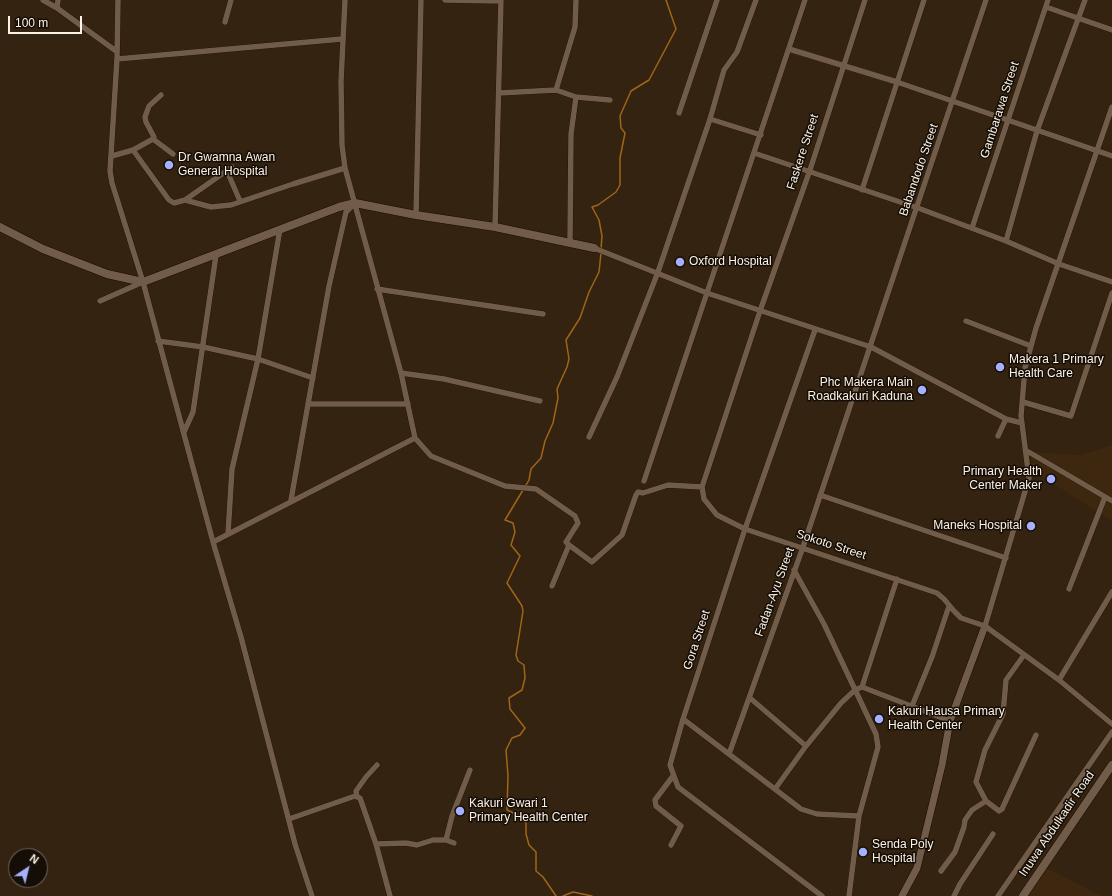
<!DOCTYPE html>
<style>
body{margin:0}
#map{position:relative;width:1112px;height:896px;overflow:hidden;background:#342310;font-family:Arial,sans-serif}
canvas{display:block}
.north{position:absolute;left:8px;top:848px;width:40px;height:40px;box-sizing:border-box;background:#150e07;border:1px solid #726960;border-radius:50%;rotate:35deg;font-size:11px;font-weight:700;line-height:16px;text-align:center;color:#fdf2e6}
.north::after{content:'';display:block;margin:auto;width:14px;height:18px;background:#a5b1fc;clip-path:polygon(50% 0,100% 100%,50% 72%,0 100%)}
.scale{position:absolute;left:8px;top:16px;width:74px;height:18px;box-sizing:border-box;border:2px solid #fdf2e6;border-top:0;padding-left:5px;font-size:12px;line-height:14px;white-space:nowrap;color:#fdf2e6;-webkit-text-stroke:3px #150e07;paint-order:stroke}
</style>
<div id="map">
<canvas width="1112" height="896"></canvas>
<div class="north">N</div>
<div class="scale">100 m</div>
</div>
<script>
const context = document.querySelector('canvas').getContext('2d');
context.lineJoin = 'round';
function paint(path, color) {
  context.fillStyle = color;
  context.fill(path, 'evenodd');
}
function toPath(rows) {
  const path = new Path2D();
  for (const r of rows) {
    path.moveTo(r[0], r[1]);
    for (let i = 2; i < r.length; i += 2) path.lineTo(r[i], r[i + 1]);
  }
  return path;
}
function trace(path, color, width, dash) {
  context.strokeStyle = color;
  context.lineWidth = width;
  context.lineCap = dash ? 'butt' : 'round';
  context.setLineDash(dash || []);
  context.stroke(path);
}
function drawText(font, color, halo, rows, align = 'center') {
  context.font = font + ' Arial,sans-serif';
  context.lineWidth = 3;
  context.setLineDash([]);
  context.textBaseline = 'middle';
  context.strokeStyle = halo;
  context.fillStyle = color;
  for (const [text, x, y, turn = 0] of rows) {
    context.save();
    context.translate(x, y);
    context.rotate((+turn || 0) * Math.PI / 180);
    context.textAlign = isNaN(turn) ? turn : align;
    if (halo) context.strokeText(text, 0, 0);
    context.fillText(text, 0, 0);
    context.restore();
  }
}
const built = toPath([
 [1112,445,1112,521,1030,469,1033,452,1080,455],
 [1039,864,1102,896,1017,896]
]);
const stream = toPath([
 [601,249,602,236,599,220,592,207,598,205,616,192,620,185,620,158,625,133,621,128,620,116,631,91,649,80,676,29,666,0],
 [525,487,529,480,531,469,541,458,545,441,553,423,558,398,557,389,567,367,569,359,566,340,580,318,589,292,599,272,601,253],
 [523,490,505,520,513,523,515,532,511,545,520,556,507,583,522,606,523,611,516,655,518,661,524,665,525,678,522,690,509,698,510,709,525,728,520,735,512,738,506,750,508,776,507,810,522,817,526,823,526,834,529,845,536,852,536,871,543,877,556,896],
 [563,896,573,892,592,896]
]);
const minor = toPath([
 [43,0,57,8,116,51],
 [118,0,117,59,110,171,112,183,143,282,213,542,241,637,295,844,312,896],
 [345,0,341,81,342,145,345,168,401,373,415,438,431,456,505,486,536,489,575,516,578,523,566,542,569,545,552,586],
 [445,0,501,1],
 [865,0,810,170,760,311,702,487,704,499,717,515,745,529,937,593,944,599,954,611,961,618,985,626,1059,680,1112,724],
 [1046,7,1112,30],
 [57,8,58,0],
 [225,22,231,0],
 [789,49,897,82,1112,156],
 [117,59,342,39],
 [556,90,575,27,576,0],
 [499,93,556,90,576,97,610,100],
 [679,113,717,0],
 [710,119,761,135],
 [153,139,154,137,146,122,145,117,149,106,161,95],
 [133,150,169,200,174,203,185,200,232,167],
 [754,153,918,208,1006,241,1059,264,1112,282],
 [112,156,133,150,153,139,173,154],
 [227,171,240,201],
 [862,190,924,0],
 [185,200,211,207,231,205,293,184,345,168],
 [416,215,421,0],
 [495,227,501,0],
 [972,228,1048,0],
 [1006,241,1037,131,1085,0],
 [570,242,571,134,576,97],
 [594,248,707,293,871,347,1006,419,1022,423],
 [377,289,543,314],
 [100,301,143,282],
 [966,321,1031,346],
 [815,330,745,529,683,719,670,765,678,787,822,896],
 [158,341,203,347,258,359,313,378],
 [401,373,444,379,540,401],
 [1023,402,1071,416,1112,293],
 [309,404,408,404],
 [184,432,193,412,216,255],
 [998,436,1006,419],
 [589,437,617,377,658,272,710,119,724,70,737,52,756,0],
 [1027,451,1112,501],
 [644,481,805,0],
 [820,495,1006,558],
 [291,500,329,286,346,212,355,203],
 [228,534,232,469,258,359,280,229],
 [213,542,415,438],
 [569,545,592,562,622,535,636,495,638,492,643,493,668,485,702,487],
 [794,570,824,624,876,734,878,747,859,816,849,896],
 [1069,589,1105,497],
 [985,626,1029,478,1021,416,1025,368,1036,328,1112,107],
 [1024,655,1006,680,1003,714,985,750,976,782,986,801,999,811,1002,809,1036,735],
 [1059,680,1112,592],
 [862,687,950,721],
 [750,698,806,746],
 [912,706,932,657,949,606],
 [683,719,801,809,817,814,859,816],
 [729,754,803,547,986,0],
 [775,789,806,746,841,703,855,690,862,687,897,579],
 [357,797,356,791,366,777,377,765],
 [289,819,355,796,360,798,376,844,390,896],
 [446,840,452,816,470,770],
 [376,844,406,843,417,845,433,840,446,840,454,843],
 [671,845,681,826,656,806,655,800,673,776],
 [941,871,955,852,964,827,965,820,972,810,986,801],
 [954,896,960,884,993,834],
 [998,896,1112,732]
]);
const tertiary = toPath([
 [902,896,917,868,942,765,950,721,985,626]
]);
const secondary = toPath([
 [0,227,43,249,107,274,143,282,339,207,355,203,416,215,495,227,594,248],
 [1023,896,1112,765]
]);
const markers = [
 [169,165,5,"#a5b1fc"],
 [680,262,5,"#a5b1fc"],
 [1000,367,5,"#a5b1fc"],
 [922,390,5,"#a5b1fc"],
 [1051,479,5,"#a5b1fc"],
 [1031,526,5,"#a5b1fc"],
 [879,719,5,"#a5b1fc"],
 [460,811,5,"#a5b1fc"],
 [863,852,5,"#a5b1fc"]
];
const streetNames = [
 ["Gambarawa Street",1000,110,-72],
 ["Faskere Street",803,152,-72],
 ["Babandodo Street",919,170,-71],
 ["Sokoto Street",831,545,18],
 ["Fadan-Ayu Street",775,592,-70],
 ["Gora Street",697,640,-72],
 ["Inuwa Abdulkadir Road",1057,824,-56]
];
const poiNames = [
 ["Dr Gwamna Awan",178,158],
 ["General Hospital",178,172],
 ["Oxford Hospital",689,262],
 ["Makera 1 Primary",1009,360],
 ["Health Care",1009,374],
 ["Phc Makera Main",913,383,"right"],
 ["Roadkakuri Kaduna",913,397,"right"],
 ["Primary Health",1042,472,"right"],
 ["Center Maker",1042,486,"right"],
 ["Maneks Hospital",1022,526,"right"],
 ["Kakuri Hausa Primary",888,712],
 ["Health Center",888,726],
 ["Kakuri Gwari 1",469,804],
 ["Primary Health Center",469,818],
 ["Senda Poly",872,845],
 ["Hospital",872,859]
];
paint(built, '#3d270f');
trace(stream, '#a16518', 1.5);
trace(minor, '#1b0b00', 6);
trace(tertiary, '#1b0b00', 8);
trace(secondary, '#1b0b00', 9);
trace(minor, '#705c48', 5.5);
trace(tertiary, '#705c48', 7);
trace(secondary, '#705c48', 8);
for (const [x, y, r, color] of markers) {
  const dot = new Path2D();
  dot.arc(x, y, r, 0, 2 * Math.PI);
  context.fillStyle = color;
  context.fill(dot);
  trace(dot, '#150e07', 1.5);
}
drawText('12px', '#fdf2e6', '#150e07', streetNames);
drawText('12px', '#fdf2e6', '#150e07', poiNames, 'left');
</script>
